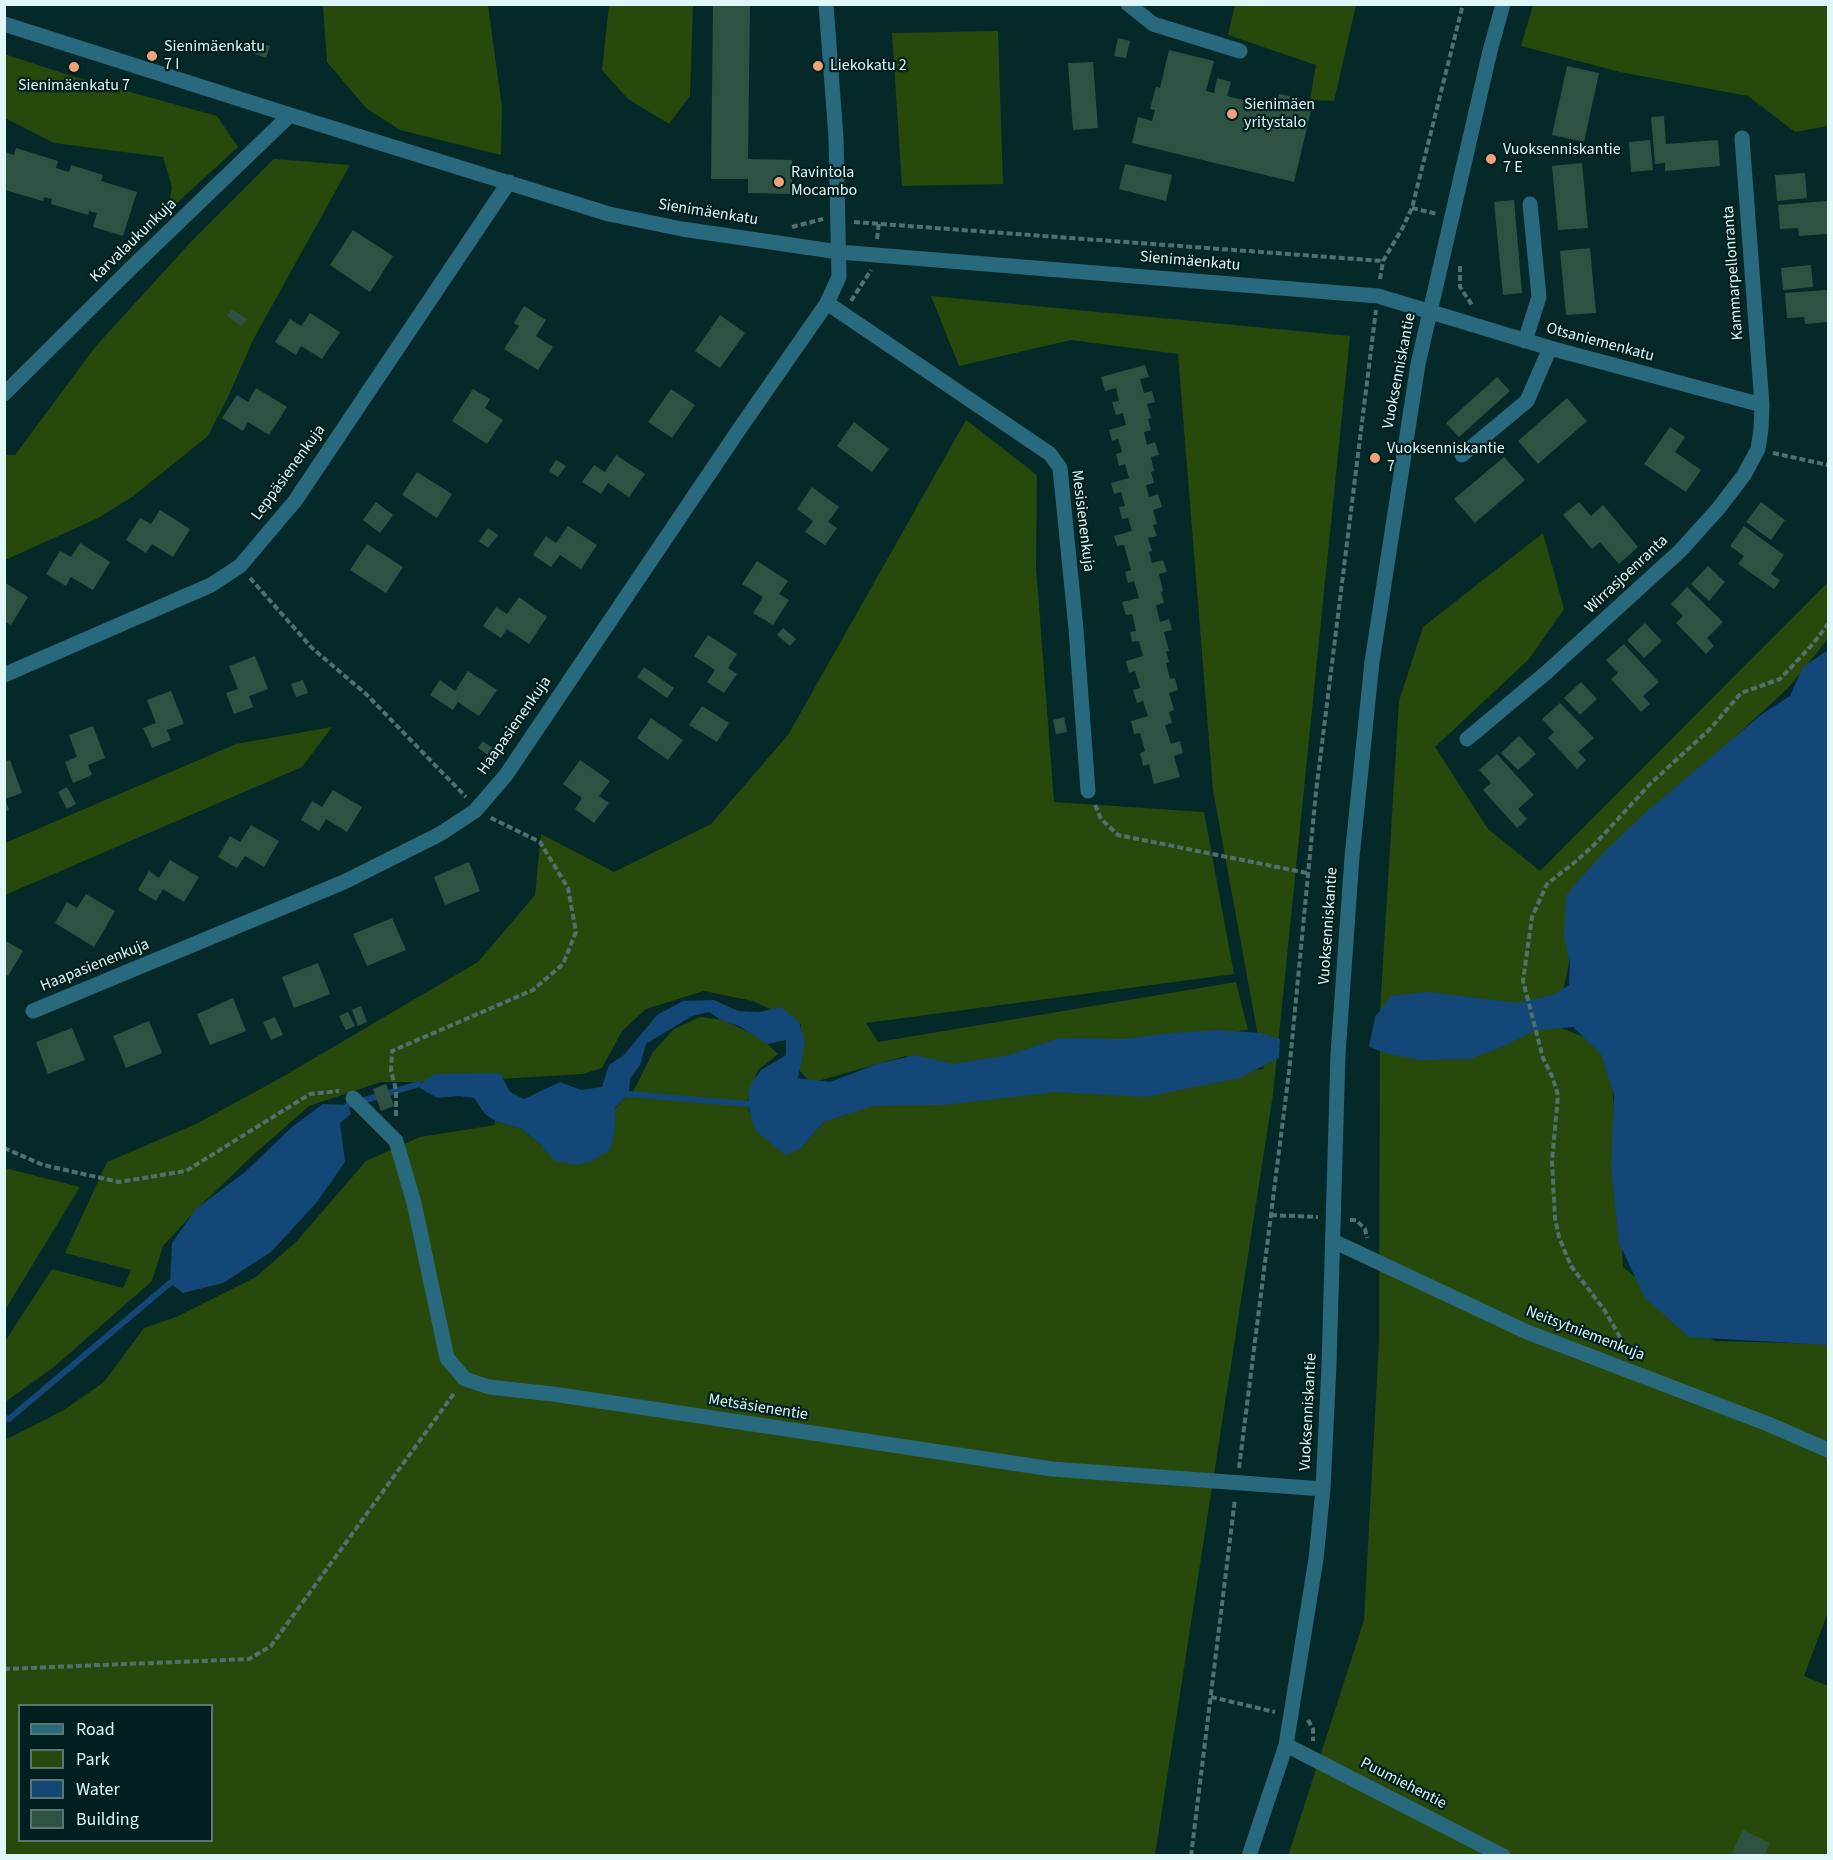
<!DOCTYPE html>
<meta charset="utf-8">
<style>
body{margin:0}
#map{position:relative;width:1833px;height:1860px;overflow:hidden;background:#052928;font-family:"Source Sans 3",sans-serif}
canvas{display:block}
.frame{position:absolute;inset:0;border:6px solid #dff7f6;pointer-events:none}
.legend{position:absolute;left:18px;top:1704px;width:195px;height:138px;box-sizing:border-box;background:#001f1e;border:2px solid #597574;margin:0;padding:8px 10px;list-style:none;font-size:18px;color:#dff7f6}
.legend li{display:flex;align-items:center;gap:12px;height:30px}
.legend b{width:30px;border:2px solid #597574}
</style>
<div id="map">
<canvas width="1833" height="1860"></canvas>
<div class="frame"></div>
<ul class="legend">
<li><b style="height:8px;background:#29697d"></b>Road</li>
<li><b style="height:16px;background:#27490b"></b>Park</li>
<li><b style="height:16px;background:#124778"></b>Water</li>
<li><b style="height:16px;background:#2e5242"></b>Building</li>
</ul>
</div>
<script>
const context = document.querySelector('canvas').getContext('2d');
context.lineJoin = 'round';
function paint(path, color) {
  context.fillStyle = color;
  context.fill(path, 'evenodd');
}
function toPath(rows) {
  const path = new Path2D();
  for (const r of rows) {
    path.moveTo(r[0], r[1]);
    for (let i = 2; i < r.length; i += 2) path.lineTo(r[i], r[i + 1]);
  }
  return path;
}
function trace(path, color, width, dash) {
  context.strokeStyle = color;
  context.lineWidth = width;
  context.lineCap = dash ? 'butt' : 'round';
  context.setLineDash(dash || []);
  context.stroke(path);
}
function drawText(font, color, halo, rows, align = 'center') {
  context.font = font + ' "Source Sans 3",sans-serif';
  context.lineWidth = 4.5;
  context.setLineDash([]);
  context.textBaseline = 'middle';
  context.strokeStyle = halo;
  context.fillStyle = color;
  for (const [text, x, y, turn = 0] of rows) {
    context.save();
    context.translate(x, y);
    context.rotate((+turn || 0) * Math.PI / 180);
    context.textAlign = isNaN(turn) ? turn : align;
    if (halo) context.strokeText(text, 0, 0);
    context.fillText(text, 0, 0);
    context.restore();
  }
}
const green = toPath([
 [323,5,488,5,502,108,501,155,400,130,366,108,327,62],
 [609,5,693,5,690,96,669,124,628,99,602,70],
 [1235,5,1356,5,1334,101,1310,100,1316,65,1228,35],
 [1533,5,1828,5,1828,126,1795,132,1748,96,1620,72,1521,46],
 [998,31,1003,184,902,186,892,33],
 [4,54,72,76,217,116,238,147,167,212,172,187,163,157,54,143,5,118],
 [274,159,350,165,253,340,228,397,208,436,132,497,96,519,5,560,4,455,15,455,96,346,189,244],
 [931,296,1350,336,1273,1094,1155,1855,5,1855,4,1438,9,1438,64,1410,104,1382,144,1328,176,1317,256,1277,296,1242,366,1161,420,1137,495,1125,495,1121,522,1129,540,1144,548,1152,611,1113,629,1094,632,1094,653,1052,674,1029,700,1017,724,1020,762,1039,778,1054,758,1070,746,1104,748,1104,749,1112,800,1149,824,1122,848,1114,866,1104,916,1096,1264,1069,1213,790,1178,354,1071,340,959,366],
 [20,1706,212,1706,212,1840,20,1840],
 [966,420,1037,475,1036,567,1054,802,1204,812,1234,974,866,1023,878,1042,1236,982,1248,1030,1105,1044,999,1068,924,1064,906,1056,811,1083,798,1069,801,1024,753,1001,704,991,646,1009,622,1031,602,1068,583,1074,448,1082,381,1082,309,1106,251,1157,199,1207,163,1246,152,1281,54,1367,5,1402,4,1343,52,1269,123,1288,131,1270,65,1253,107,1162,196,1124,277,1080,478,962,535,895,541,834,614,872,711,824,788,735],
 [1543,533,1564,609,1529,659,1435,747,1488,829,1540,871,1828,582,1828,639,1788,688,1576,884,1569,963,1556,1026,1610,1047,1623,1267,1714,1341,1828,1344,1828,1612,1804,1676,1828,1686,1828,1855,1288,1856,1364,1620,1379,1341,1380,1011,1399,701,1423,627],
 [332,727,302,767,5,895,5,843,236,744],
 [5,1168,80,1187,5,1310,4,1168]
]);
const water = toPath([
 [1828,650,1828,1345,1689,1337,1645,1298,1619,1243,1611,1167,1614,1095,1601,1054,1573,1027,1535,1030,1507,1045,1470,1059,1421,1060,1388,1054,1369,1047,1375,1017,1391,996,1428,992,1518,1003,1553,995,1569,985,1570,963,1564,935,1566,895,1603,853,1647,811,1762,714,1790,696,1803,667],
 [714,1000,738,1011,759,1012,781,1007,799,1022,805,1043,798,1078,830,1082,877,1064,916,1055,953,1064,1009,1055,1059,1038,1124,1039,1170,1033,1221,1030,1261,1033,1280,1039,1279,1058,1239,1078,1146,1097,1055,1092,944,1105,873,1106,824,1122,800,1149,785,1155,755,1130,748,1104,749,1087,761,1070,786,1055,786,1040,767,1044,739,1026,721,1020,709,1012,692,1016,646,1044,640,1065,630,1079,629,1094,615,1108,615,1130,610,1150,592,1161,577,1165,555,1161,540,1144,522,1129,495,1121,485,1114,474,1098,459,1096,437,1098,417,1086,435,1074,500,1073,510,1092,524,1099,560,1082,581,1090,602,1087,609,1065,624,1055,657,1015,683,1001],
 [323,1104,348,1105,351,1114,340,1123,345,1162,317,1202,271,1252,223,1283,183,1293,170,1283,172,1243,196,1209,245,1172,292,1127]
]);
const stream = toPath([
 [629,1094,748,1104],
 [348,1105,419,1084],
 [4,1418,9,1419,170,1283]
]);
const building = toPath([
 [713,4,750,4,748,159,792,160,792,194,748,193,748,179,711,179],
 [1118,38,1130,41,1126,58,1114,56],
 [257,42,270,46,266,58,253,53],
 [1169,50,1214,61,1206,91,1214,93,1217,78,1231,82,1227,96,1276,108,1279,94,1290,96,1288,105,1311,111,1294,182,1132,143,1138,117,1152,121,1155,110,1150,109,1156,87,1160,88],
 [1093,62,1098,128,1073,130,1068,63],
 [1567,66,1599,73,1584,142,1552,135],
 [1664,116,1666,144,1718,140,1720,166,1665,171,1665,163,1655,164,1651,117],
 [1650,140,1653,170,1631,172,1629,142],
 [16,148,58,161,56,168,69,172,71,165,103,175,101,181,137,192,123,236,93,227,97,213,89,211,88,215,51,204,52,199,44,197,43,201,5,190,7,185,4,184,4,152,14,155],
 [1582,163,1588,228,1558,230,1552,166],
 [1125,164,1172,175,1166,201,1119,189],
 [1805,173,1807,198,1777,201,1775,175],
 [1514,200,1522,293,1503,295,1494,202],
 [1827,201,1828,234,1799,236,1798,228,1780,229,1778,205],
 [353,230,393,256,370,292,330,265],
 [1590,248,1596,313,1566,315,1560,251],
 [1811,265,1813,287,1783,290,1781,268],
 [1827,290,1828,322,1805,324,1804,317,1787,318,1785,293],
 [524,306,546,320,536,336,553,347,538,370,504,349,519,326,514,323],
 [232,309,247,319,241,326,227,316],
 [310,313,340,332,322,359,301,346,296,355,275,342,290,319,301,326],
 [720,315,745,333,720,368,695,351],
 [1145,365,1149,377,1140,379,1144,393,1152,391,1155,402,1147,404,1151,418,1148,419,1151,430,1144,432,1147,445,1155,442,1159,455,1151,457,1154,471,1151,472,1154,483,1146,485,1149,497,1158,494,1162,507,1153,510,1157,524,1153,525,1157,536,1148,538,1152,551,1149,552,1152,563,1163,560,1167,572,1159,574,1163,591,1161,592,1164,603,1156,605,1160,622,1169,619,1172,630,1164,632,1169,651,1166,651,1169,662,1166,663,1170,679,1175,678,1178,690,1169,693,1174,710,1169,712,1172,723,1165,725,1171,744,1180,741,1183,753,1174,756,1180,777,1154,784,1149,764,1143,766,1140,753,1145,751,1140,733,1134,734,1131,721,1148,716,1143,701,1137,703,1133,690,1140,688,1135,671,1129,673,1126,661,1143,656,1139,641,1132,642,1130,632,1136,631,1132,614,1126,615,1122,602,1139,598,1134,581,1128,583,1125,572,1131,570,1124,545,1117,546,1114,536,1132,531,1128,518,1122,519,1119,507,1125,506,1121,492,1114,494,1111,483,1129,478,1125,464,1119,466,1116,454,1122,452,1118,439,1112,441,1109,430,1126,425,1123,413,1116,415,1112,402,1119,401,1116,388,1105,391,1101,377],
 [1497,377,1510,391,1459,437,1446,423],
 [256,388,287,407,269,435,248,422,243,431,222,418,237,395,248,402],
 [473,389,490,399,485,408,503,420,487,444,452,421],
 [671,389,695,405,672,438,648,422],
 [1567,398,1587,421,1538,464,1518,441],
 [854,422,889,449,872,472,837,446],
 [1670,427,1685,437,1675,452,1701,470,1686,492,1644,464],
 [616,455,645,474,629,497,608,483,601,494,582,482,594,465,605,472],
 [1504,457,1525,480,1475,523,1454,499],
 [556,460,566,466,558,477,549,471],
 [417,472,452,494,437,518,402,495],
 [812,487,839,507,828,522,837,528,825,545,805,532,813,521,797,509],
 [376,502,393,515,380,533,363,520],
 [1579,502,1591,516,1603,505,1638,547,1619,564,1600,542,1592,549,1563,515],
 [1761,502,1785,520,1771,540,1746,522],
 [160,510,190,529,173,557,152,544,146,553,126,540,140,518,151,524],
 [568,526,597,545,581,569,560,555,551,567,533,555,546,536,556,543],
 [1744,526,1784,555,1771,574,1780,580,1774,589,1738,564,1744,556,1730,546],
 [488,528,498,535,488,548,479,541],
 [80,543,110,562,93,590,71,577,66,586,46,574,60,551,71,557],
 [367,544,403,567,386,593,350,570],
 [757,561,788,581,779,594,789,600,773,625,753,613,763,597,742,584],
 [1708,566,1725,582,1709,601,1691,584],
 [4,582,28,597,11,625,4,621],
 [1687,587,1723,622,1707,638,1714,646,1706,654,1676,623,1683,616,1671,604],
 [519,597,547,617,529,644,507,629,501,638,483,626,496,607,507,614],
 [1645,623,1662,641,1644,658,1627,640],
 [783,628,796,639,790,646,777,635],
 [708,635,737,654,728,668,737,674,724,693,707,682,715,670,694,656],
 [1624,644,1659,682,1643,696,1650,704,1641,712,1611,679,1618,673,1606,660],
 [255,656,268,689,249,696,253,707,234,714,226,693,238,689,229,666],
 [644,667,674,688,667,698,637,677],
 [468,671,497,690,479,716,458,702,453,710,430,695,440,680,455,691],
 [303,680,308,693,296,697,291,684],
 [1581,682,1597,699,1580,715,1564,698],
 [171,691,184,724,167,730,171,740,152,748,143,728,156,723,147,700],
 [1560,703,1594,738,1578,752,1586,760,1577,769,1548,738,1554,732,1542,719],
 [702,706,729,723,717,742,689,725],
 [1064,717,1067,732,1056,734,1053,720],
 [651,718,683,740,668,760,637,738],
 [93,726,105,758,88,765,92,775,73,783,65,762,77,757,69,735],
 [1519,736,1536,754,1518,770,1501,753],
 [483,741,495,750,491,757,478,748],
 [1497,754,1534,795,1518,809,1527,819,1517,828,1483,790,1491,783,1479,770],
 [10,760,22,793,5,799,9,810,4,812,4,762],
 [580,760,610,781,599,796,609,803,594,823,575,809,582,798,563,784],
 [67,787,76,804,67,809,58,792],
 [333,790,362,807,347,832,326,819,319,831,301,820,312,801,322,807],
 [251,825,279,841,264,867,245,856,237,868,218,857,230,836,240,842],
 [170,860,199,877,184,902,163,889,156,901,138,890,149,871,159,878],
 [469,862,480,891,445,905,434,877],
 [86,894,115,911,94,947,55,923,67,902,77,908],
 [392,918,406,950,367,966,353,934],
 [4,940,23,951,8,976,4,974],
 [318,963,330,994,294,1008,282,977],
 [233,998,246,1031,210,1045,197,1014],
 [361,1006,367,1022,358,1026,352,1010],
 [348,1012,355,1026,346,1030,339,1016],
 [275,1017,283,1035,271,1040,263,1022],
 [149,1021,162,1053,126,1068,113,1036],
 [72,1028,85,1060,48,1074,36,1042],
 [386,1084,394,1106,381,1111,373,1089],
 [1743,1830,1770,1843,1764,1856,1739,1856,1732,1852]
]);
const path = toPath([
 [1412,208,1437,214],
 [854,222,1383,261],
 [792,227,823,219],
 [877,239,879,223],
 [1460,266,1460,287,1472,305],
 [1380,279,1383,261,1402,229,1412,208,1463,4],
 [851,301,871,270],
 [1773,453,1828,465],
 [250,578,312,648,366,694,466,797],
 [1095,805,1101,819,1118,835,1307,873],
 [396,1116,396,1090,391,1071,392,1051,533,990,563,964,576,932,568,888,540,842,489,817],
 [4,1148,43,1165,119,1182,186,1171,310,1094,339,1091],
 [1271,1215,1318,1217],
 [1350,1220,1356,1220,1365,1229,1367,1238],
 [1629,1353,1605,1311,1571,1266,1559,1237,1555,1218,1552,1161,1558,1095,1552,1076,1543,1058,1523,981,1532,917,1547,884,1575,862,1594,845,1651,783,1710,729,1741,693,1780,679,1812,645,1828,624],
 [1239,1468,1289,1072,1316,792,1376,310],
 [4,1669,249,1659,271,1646,455,1392],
 [1211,1697,1275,1712],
 [1308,1720,1313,1729,1313,1741],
 [1191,1856,1235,1499]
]);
const minor = toPath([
 [1128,4,1153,24,1240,51],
 [4,24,290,115,609,214,682,229,839,252,1378,296,1550,348,1762,405],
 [827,303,1050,454,1060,468,1076,629,1088,791],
 [1525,341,1539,297,1530,204],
 [4,394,129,270,290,115],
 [1462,455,1527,401,1550,348],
 [4,675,211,585,240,566,295,501,509,182],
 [1467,739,1547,672,1680,551,1718,509,1744,475,1758,449,1761,429,1762,405,1742,138],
 [33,1011,344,882,440,834,475,811,506,775,738,431,827,303,839,277,836,138,826,4],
 [353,1098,396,1141,414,1203,447,1358,465,1379,489,1387,553,1394,1052,1469,1323,1489],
 [1333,1241,1527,1332,1768,1424,1828,1450],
 [1286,1745,1503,1856],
 [1249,1856,1286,1745,1316,1559,1323,1489,1329,1365,1338,1054,1352,857,1372,662,1418,364,1490,51,1503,4]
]);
const markers = [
 [152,56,6,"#f1a27b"],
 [818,66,6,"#f1a27b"],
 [74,67,6,"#f1a27b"],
 [1232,114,6,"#f1a27b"],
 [1491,159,6,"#f1a27b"],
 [779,182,6,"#f1a27b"],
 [1375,458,6,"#f1a27b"]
];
const poiNames = [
 ["Sienimäenkatu",164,47],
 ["7 I",164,65],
 ["Liekokatu 2",830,66],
 ["Sienimäenkatu 7",74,86,"center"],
 ["Sienimäen",1244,105],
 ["yritystalo",1244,123],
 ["Vuoksenniskantie",1503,150],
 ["7 E",1503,168],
 ["Ravintola",791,173],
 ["Mocambo",791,191],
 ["Vuoksenniskantie",1387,449],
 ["7",1387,467]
];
const streetNames = [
 ["Sienimäenkatu",708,213,9],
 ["Karvalaukunkuja",134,241,-44],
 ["Sienimäenkatu",1190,262,5],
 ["Kammarpellonranta",1734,273,-94],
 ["Otsaniemenkatu",1600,343,15],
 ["Vuoksenniskantie",1400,371,-79],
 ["Leppäsienenkuja",289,473,-54],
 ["Mesisienenkuja",1082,521,83],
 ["Wirrasjoenranta",1627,575,-43],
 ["Haapasienenkuja",515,726,-55],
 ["Vuoksenniskantie",1329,926,-86],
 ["Haapasienenkuja",95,966,-22],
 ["Neitsytniemenkuja",1585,1334,21],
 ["Metsäsienentie",758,1408,9],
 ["Vuoksenniskantie",1309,1412,-87],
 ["Puumiehentie",1403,1784,27]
];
paint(green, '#27490b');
paint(water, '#124778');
trace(stream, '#124778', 6);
paint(building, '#2e5242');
trace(path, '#517170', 4, [6, 3]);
trace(minor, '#29697d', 15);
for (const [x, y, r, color] of markers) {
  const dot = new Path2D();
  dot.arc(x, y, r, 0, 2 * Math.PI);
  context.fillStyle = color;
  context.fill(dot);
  trace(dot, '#001f1e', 2);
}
drawText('16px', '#dff7f6', '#001f1e', poiNames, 'left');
drawText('16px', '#dff7f6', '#001f1e', streetNames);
</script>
